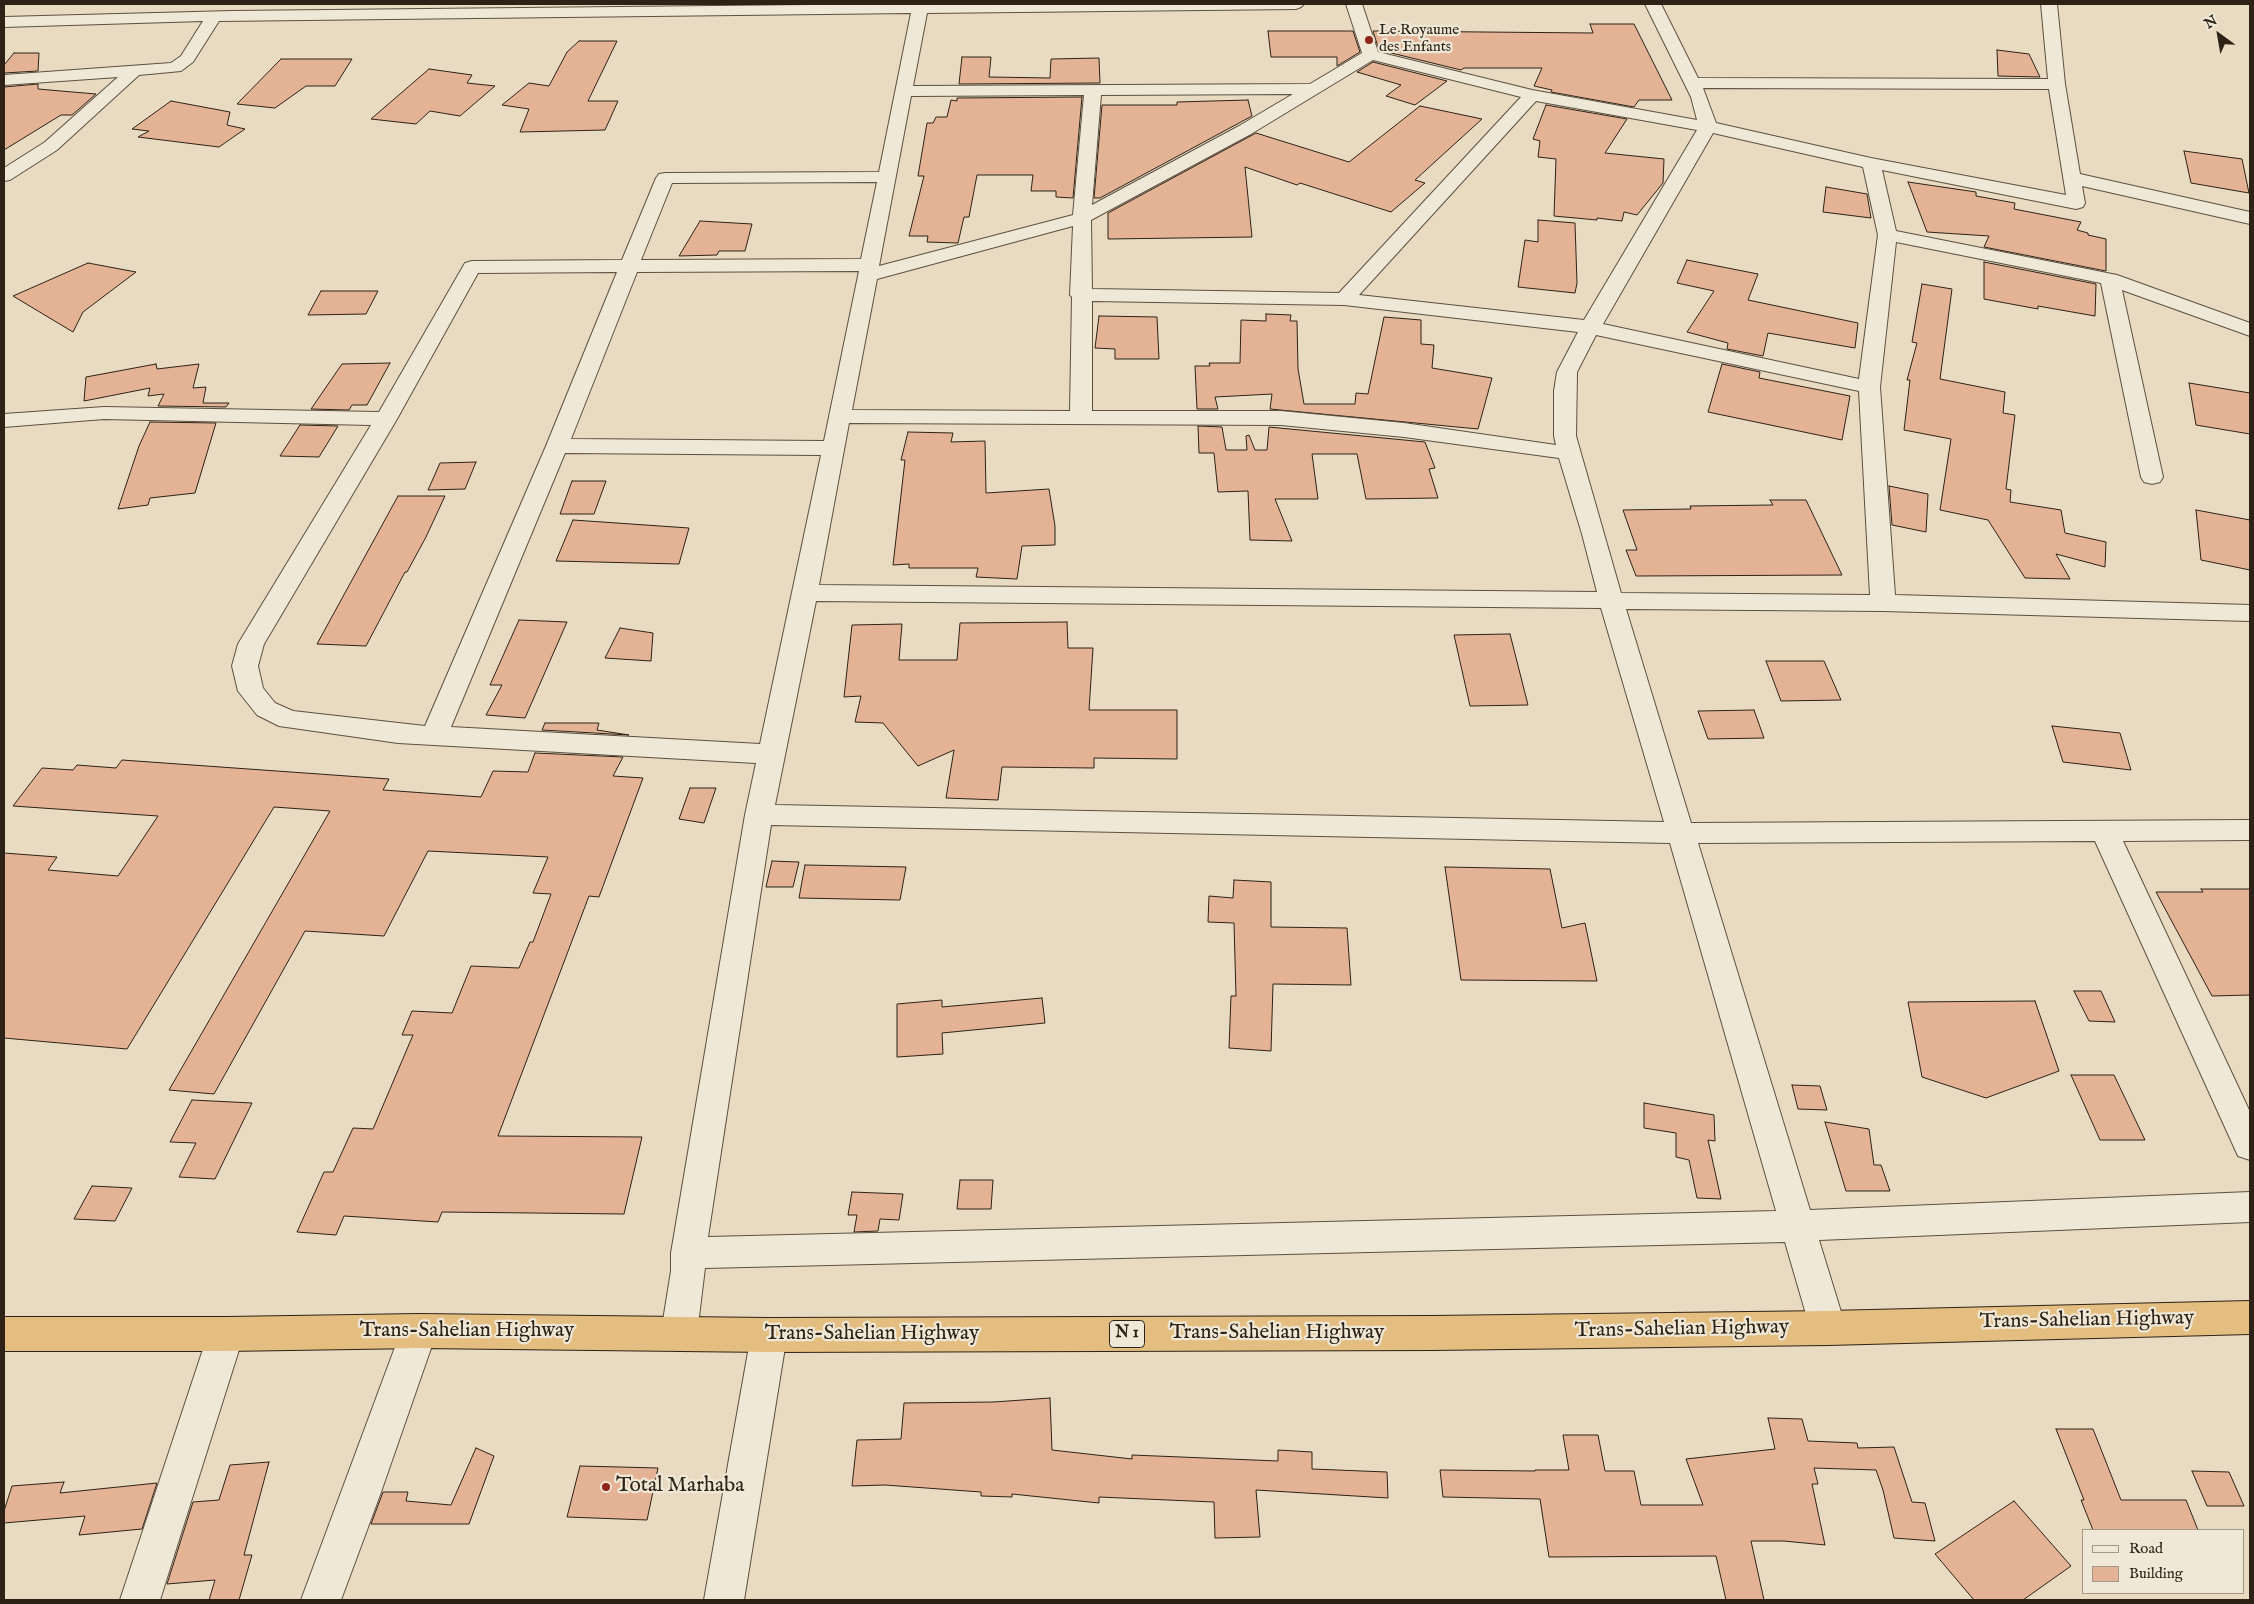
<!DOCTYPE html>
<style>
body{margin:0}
#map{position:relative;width:2254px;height:1604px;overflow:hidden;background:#e8dbc2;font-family:"IM FELL English",serif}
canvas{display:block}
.frame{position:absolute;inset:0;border:5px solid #2d2215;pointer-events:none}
.legend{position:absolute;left:2082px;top:1529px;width:162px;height:65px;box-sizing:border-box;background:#f0e8d7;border:1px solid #a29989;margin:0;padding:6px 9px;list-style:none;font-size:15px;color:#2d2215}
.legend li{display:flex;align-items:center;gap:10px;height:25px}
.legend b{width:25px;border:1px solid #a29989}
.north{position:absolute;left:2194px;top:10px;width:50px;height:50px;-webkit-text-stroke:4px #f0e8d7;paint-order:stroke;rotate:328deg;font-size:14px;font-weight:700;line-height:20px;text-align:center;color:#2d2215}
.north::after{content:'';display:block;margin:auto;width:18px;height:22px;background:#2d2215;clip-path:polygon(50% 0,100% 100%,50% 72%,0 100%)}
</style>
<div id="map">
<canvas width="2254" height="1604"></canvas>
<div class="frame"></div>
<ul class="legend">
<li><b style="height:6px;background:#f0e8d7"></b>Road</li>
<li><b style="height:14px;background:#e4b396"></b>Building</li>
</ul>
<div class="north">N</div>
</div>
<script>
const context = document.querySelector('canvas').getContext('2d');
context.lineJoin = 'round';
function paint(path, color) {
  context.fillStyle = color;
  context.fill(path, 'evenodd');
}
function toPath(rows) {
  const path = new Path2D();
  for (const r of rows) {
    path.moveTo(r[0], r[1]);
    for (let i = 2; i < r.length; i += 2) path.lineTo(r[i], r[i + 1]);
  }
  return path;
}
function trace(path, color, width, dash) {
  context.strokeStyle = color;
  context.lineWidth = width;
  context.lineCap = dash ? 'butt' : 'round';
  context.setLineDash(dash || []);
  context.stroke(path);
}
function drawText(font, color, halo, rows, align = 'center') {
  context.font = font + ' "IM FELL English",serif';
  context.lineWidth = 4.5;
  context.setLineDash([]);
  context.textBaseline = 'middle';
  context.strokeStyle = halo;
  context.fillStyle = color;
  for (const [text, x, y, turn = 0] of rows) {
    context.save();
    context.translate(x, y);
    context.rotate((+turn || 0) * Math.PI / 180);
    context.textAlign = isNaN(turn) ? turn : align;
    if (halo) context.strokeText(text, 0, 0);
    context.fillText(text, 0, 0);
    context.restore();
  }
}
const building = toPath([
 [1590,24,1634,24,1672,100,1639,100,1634,107,1551,92,1552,90,1534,86,1542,68,1464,68,1461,70,1379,50,1373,31,1593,33,1590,24],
 [1268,31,1353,31,1360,52,1337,66,1337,57,1271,57,1268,31],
 [579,41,617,41,588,101,618,101,605,130,520,132,529,109,502,105,529,83,549,86,567,52,579,41],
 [1997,50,2029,54,2040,77,1998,76,1997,50],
 [14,53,39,53,38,71,4,73,4,65,14,53],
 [962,57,991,57,989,77,1050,78,1051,59,1099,58,1100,83,959,84,962,57],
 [281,59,352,59,335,86,306,86,275,108,237,104,281,59],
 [1373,62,1447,81,1415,105,1386,96,1401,85,1357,72,1373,62],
 [429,69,472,75,467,83,495,86,460,116,430,111,416,124,371,119,429,69],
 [38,84,38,89,96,94,72,115,61,115,4,150,4,87,38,84],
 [1082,97,1073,198,1056,197,1056,191,1031,191,1033,175,977,175,969,217,964,217,958,243,927,242,928,236,909,236,924,176,918,176,927,123,933,123,936,117,947,117,951,100,957,101,957,98,1082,97],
 [1248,100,1252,116,1100,198,1094,198,1102,105,1177,105,1177,102,1248,100],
 [171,101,230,112,227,125,245,129,219,147,138,137,149,131,132,129,171,101],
 [1546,105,1627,119,1605,153,1664,159,1663,183,1637,215,1624,212,1622,221,1597,218,1597,220,1554,216,1556,159,1538,157,1540,141,1533,139,1546,105],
 [1420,106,1482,119,1415,180,1425,183,1391,212,1300,183,1297,185,1245,167,1252,237,1108,239,1108,213,1256,133,1349,162,1420,106],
 [2184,151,2242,159,2249,193,2191,183,2184,151],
 [1908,182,1976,192,1976,196,2015,203,2014,209,2081,222,2077,230,2088,233,2088,235,2106,239,2106,271,1984,247,1989,236,1927,232,1908,182],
 [1826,187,1867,194,1871,218,1823,212,1826,187],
 [1538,220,1575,223,1577,283,1575,293,1518,287,1525,240,1538,242,1538,220],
 [700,221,752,224,745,251,719,251,717,255,679,256,700,221],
 [1687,260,1758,274,1748,300,1858,323,1855,348,1768,333,1763,356,1727,349,1728,343,1687,332,1714,291,1677,283,1687,260],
 [1984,262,2096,284,2095,316,2038,306,2038,309,1984,299,1984,262],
 [88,263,136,272,83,312,73,332,13,296,88,263],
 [1922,284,1952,289,1940,379,2005,392,2003,413,2015,415,2006,489,2011,490,2010,502,2061,510,2065,533,2106,542,2105,567,2056,554,2070,579,2025,578,1988,520,1940,510,1951,439,1904,430,1910,380,1907,380,1917,343,1912,342,1922,284],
 [321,291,378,291,366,314,308,315,321,291],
 [1266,314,1291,315,1290,321,1297,321,1298,369,1304,404,1355,404,1356,393,1368,394,1384,317,1421,320,1421,344,1434,345,1432,368,1492,378,1478,429,1270,409,1272,394,1215,397,1218,409,1197,409,1195,366,1210,366,1209,363,1240,363,1241,320,1266,321,1266,314],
 [1099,316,1157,317,1159,359,1115,359,1115,349,1095,348,1099,316],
 [390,363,367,405,352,405,349,410,311,409,342,364,390,363],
 [156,364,157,369,199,364,193,388,206,387,203,403,229,403,226,407,158,406,164,394,148,396,150,388,84,401,86,377,156,364],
 [1722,364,1760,372,1759,378,1850,396,1842,440,1708,412,1722,364],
 [2189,383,2250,393,2250,434,2196,425,2189,383],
 [150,422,216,423,195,493,150,498,148,505,118,509,139,446,150,422],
 [300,425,338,426,319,457,280,456,300,425],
 [1198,426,1222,427,1226,450,1247,450,1246,436,1249,435,1255,450,1267,450,1269,427,1425,442,1435,468,1429,469,1438,498,1366,499,1357,454,1312,454,1318,499,1275,499,1292,541,1250,540,1248,491,1218,492,1214,453,1199,453,1198,426],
 [908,432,953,433,951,442,985,441,986,493,1049,489,1055,526,1055,545,1022,546,1017,579,976,577,978,568,909,568,909,564,893,565,905,460,901,460,908,432],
 [476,462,465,489,428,490,440,463,476,462],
 [572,481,606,481,594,514,560,514,572,481],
 [1889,486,1928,494,1926,532,1892,525,1889,486],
 [398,496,445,496,426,537,407,572,405,572,366,646,317,644,398,496],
 [1770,500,1806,500,1842,575,1636,576,1626,550,1637,550,1623,510,1691,509,1690,506,1773,505,1770,500],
 [2196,510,2250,520,2250,570,2201,560,2196,510],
 [573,520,689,528,679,564,556,561,573,520],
 [519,620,567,622,525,718,486,715,502,685,490,685,519,620],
 [1067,622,1068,648,1093,648,1089,710,1177,710,1177,759,1094,758,1094,768,1002,767,998,800,946,798,954,750,918,766,883,723,855,722,861,696,844,697,852,625,902,624,899,660,957,660,960,623,1067,622],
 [620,628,653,633,651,661,605,658,620,628],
 [1510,634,1528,705,1470,706,1454,635,1510,634],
 [1766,661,1824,661,1841,700,1781,701,1766,661],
 [1754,710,1764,738,1708,739,1698,711,1754,710],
 [545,723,599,723,597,730,629,735,542,730,545,723],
 [2052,726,2120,733,2131,770,2063,762,2052,726],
 [535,753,623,757,613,776,643,778,599,897,589,896,498,1136,642,1137,624,1214,442,1212,438,1222,344,1216,336,1235,297,1232,324,1172,333,1172,353,1128,373,1129,413,1035,402,1035,412,1011,452,1013,471,966,519,968,530,942,533,942,551,894,533,893,548,857,428,851,384,936,305,931,214,1094,169,1090,330,811,274,807,127,1049,4,1038,4,853,57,857,48,870,118,876,158,816,13,806,42,768,73,770,77,765,116,768,122,760,389,779,383,790,481,797,493,771,528,772,535,753],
 [690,788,716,788,704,823,679,819,690,788],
 [772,861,799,862,793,887,766,887,772,861],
 [805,865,906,867,900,900,799,898,805,865],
 [1445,867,1550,869,1562,928,1585,923,1597,981,1461,980,1445,867],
 [1234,880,1271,882,1271,927,1347,928,1351,985,1273,984,1271,1051,1229,1048,1231,996,1236,996,1234,923,1208,922,1209,896,1233,898,1234,880],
 [2201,889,2250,889,2250,995,2212,996,2156,892,2203,892,2201,889],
 [2074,991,2101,991,2115,1022,2089,1021,2074,991],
 [1042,998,1045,1023,942,1033,943,1054,897,1057,897,1004,942,1000,942,1007,1042,998],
 [2035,1001,2059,1071,1986,1098,1922,1077,1908,1002,2035,1001],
 [2071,1075,2114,1075,2145,1140,2100,1140,2071,1075],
 [1792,1085,1820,1086,1827,1110,1798,1109,1792,1085],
 [192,1100,252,1103,215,1179,179,1177,196,1143,170,1142,192,1100],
 [1644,1103,1714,1115,1715,1141,1708,1140,1721,1199,1697,1198,1689,1160,1676,1157,1676,1133,1644,1128,1644,1103],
 [1825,1122,1869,1129,1874,1165,1881,1165,1890,1191,1846,1191,1825,1122],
 [960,1180,993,1180,991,1209,957,1209,960,1180],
 [92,1186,132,1188,115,1221,74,1219,92,1186],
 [852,1192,903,1194,899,1220,880,1219,878,1231,854,1232,857,1215,848,1215,852,1192],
 [1050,1398,1052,1450,1132,1459,1132,1455,1278,1461,1278,1450,1312,1452,1312,1469,1387,1472,1388,1498,1256,1490,1260,1537,1215,1538,1214,1502,1099,1497,1099,1503,1012,1494,1012,1497,981,1496,981,1492,885,1485,852,1486,857,1440,901,1439,904,1403,994,1402,1050,1398],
 [1768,1418,1802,1419,1808,1441,1857,1443,1858,1448,1894,1447,1912,1502,1925,1503,1935,1541,1894,1538,1883,1490,1876,1470,1814,1468,1818,1484,1812,1484,1825,1545,1784,1541,1751,1541,1764,1600,1726,1600,1716,1556,1549,1557,1540,1499,1443,1497,1440,1470,1535,1471,1535,1470,1569,1470,1563,1435,1598,1435,1605,1471,1634,1471,1641,1505,1703,1505,1686,1459,1775,1449,1768,1418],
 [2056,1429,2093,1429,2121,1500,2186,1500,2198,1530,2093,1530,2081,1500,2084,1500,2056,1429],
 [476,1448,494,1456,469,1524,371,1524,383,1492,408,1492,406,1501,451,1505,476,1448],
 [269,1462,244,1555,252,1555,239,1600,209,1600,215,1580,167,1584,193,1502,219,1500,230,1465,269,1462],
 [580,1466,658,1468,647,1520,567,1517,580,1466],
 [2192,1471,2229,1472,2244,1506,2207,1506,2192,1471],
 [64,1482,60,1493,157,1483,142,1529,79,1535,85,1516,4,1523,4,1511,12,1486,64,1482],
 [2014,1501,2071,1566,2023,1600,1974,1600,1935,1554,2014,1501]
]);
const street = toPath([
 [906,4,1304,4,1301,7,1296,9,927,13,913,86,1310,84,1362,53,1346,4,1362,4,1378,52,1532,90,1697,120,1691,97,1645,4,1661,4,1698,78,2048,79,2041,4,2057,4,2065,84,2080,174,2250,212,2250,224,2082,186,2085,203,2083,207,2076,209,1882,170,1896,231,2117,275,2250,323,2250,336,2122,290,2163,477,2160,482,2152,484,2144,482,2141,477,2101,283,1896,242,1880,387,1895,595,2250,605,2250,621,1883,611,1626,609,1691,823,2250,820,2250,840,2123,841,2250,1112,2250,1160,2238,1156,2095,841,1698,843,1810,1210,2250,1192,2250,1222,1819,1240,1846,1328,1841,1340,1828,1345,1815,1340,1810,1328,1785,1242,705,1268,697,1333,692,1345,679,1350,666,1345,661,1333,671,1271,671,1253,745,815,756,763,398,743,279,726,257,715,238,691,232,666,238,644,371,425,104,419,4,427,4,414,104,407,379,412,465,263,472,261,622,260,656,178,659,174,665,173,879,172,911,13,219,21,193,62,181,71,139,75,57,150,10,180,4,181,4,168,45,142,118,77,4,85,4,75,171,63,181,56,203,21,4,27,4,17,232,11,906,4],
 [1373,60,1521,97,1339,293,1092,289,1091,220,1251,134,1373,60],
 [1703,88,2049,89,2066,195,1871,158,1716,123,1703,88],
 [1293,94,1239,126,1092,205,1101,95,1293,94],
 [1084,95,1073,215,879,266,911,96,1084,95],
 [1536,101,1697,130,1584,320,1359,295,1536,101],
 [1713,133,1863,167,1878,235,1859,379,1603,324,1713,133],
 [877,182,861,259,641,260,672,183,877,182],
 [1073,226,1070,295,1072,297,1070,411,852,410,877,279,1073,226],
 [859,271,824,441,571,439,637,272,859,271],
 [617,272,546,446,425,726,293,711,275,703,263,688,258,666,264,644,397,419,478,273,617,272],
 [1092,301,1344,305,1578,332,1557,372,1554,391,1554,436,1556,445,1404,423,1281,411,1092,411,1092,301],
 [1596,335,1859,391,1870,595,1621,593,1576,436,1577,372,1596,335],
 [849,423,1281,425,1404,437,1559,458,1582,534,1597,592,819,585,849,423],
 [565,453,821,455,760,744,451,727,565,453],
 [816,601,1601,608,1664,822,775,805,816,601],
 [771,825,1670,843,1776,1211,708,1237,771,825],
 [419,1314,432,1319,437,1331,380,1495,341,1600,301,1600,401,1331,406,1319,419,1314],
 [226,1317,239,1322,244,1334,160,1600,120,1600,208,1334,213,1322,226,1317],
 [769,1318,782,1323,787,1335,744,1600,704,1600,751,1335,756,1323,769,1318]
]);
const highway = toPath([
 [2250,1301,2250,1334,1828,1345,1432,1350,769,1352,419,1348,226,1351,4,1351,4,1317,226,1317,419,1314,769,1318,1432,1316,1828,1311,2250,1301]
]);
const markers = [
 [1369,40,5,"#8f2418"],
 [606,1487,5,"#8f2418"]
];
const farPoinames = [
 ["Le Royaume",1379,31],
 ["des Enfants",1379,48]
];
const shields = [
 [1127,1334,35]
];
const shieldNames = [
 ["N 1",1127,1334]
];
const nearStreetnames = [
 ["Trans-Sahelian Highway",2087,1321,-1],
 ["Trans-Sahelian Highway",1682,1330,-1],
 ["Trans-Sahelian Highway",467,1332],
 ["Trans-Sahelian Highway",1277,1334],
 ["Trans-Sahelian Highway",872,1335]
];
const nearPoinames = [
 ["Total Marhaba",616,1487]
];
paint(building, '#e4b396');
trace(building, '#2d2215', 1);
trace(street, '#5c5040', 2);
trace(highway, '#2d2215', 2);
paint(street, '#f0e8d7');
paint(highway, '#e4be81');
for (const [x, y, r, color] of markers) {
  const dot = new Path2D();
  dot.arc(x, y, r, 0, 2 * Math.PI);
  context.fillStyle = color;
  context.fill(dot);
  trace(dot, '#f0e8d7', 2);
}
drawText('15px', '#2d2215', '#f0e8d7', farPoinames, 'left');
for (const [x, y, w] of shields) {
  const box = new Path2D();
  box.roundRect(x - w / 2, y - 13.5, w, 27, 4);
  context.fillStyle = '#f0e8d7';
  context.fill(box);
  trace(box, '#2d2215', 1);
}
drawText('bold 16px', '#2d2215', null, shieldNames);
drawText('21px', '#2d2215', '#f0e8d7', nearStreetnames);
drawText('21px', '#2d2215', '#f0e8d7', nearPoinames, 'left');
</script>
